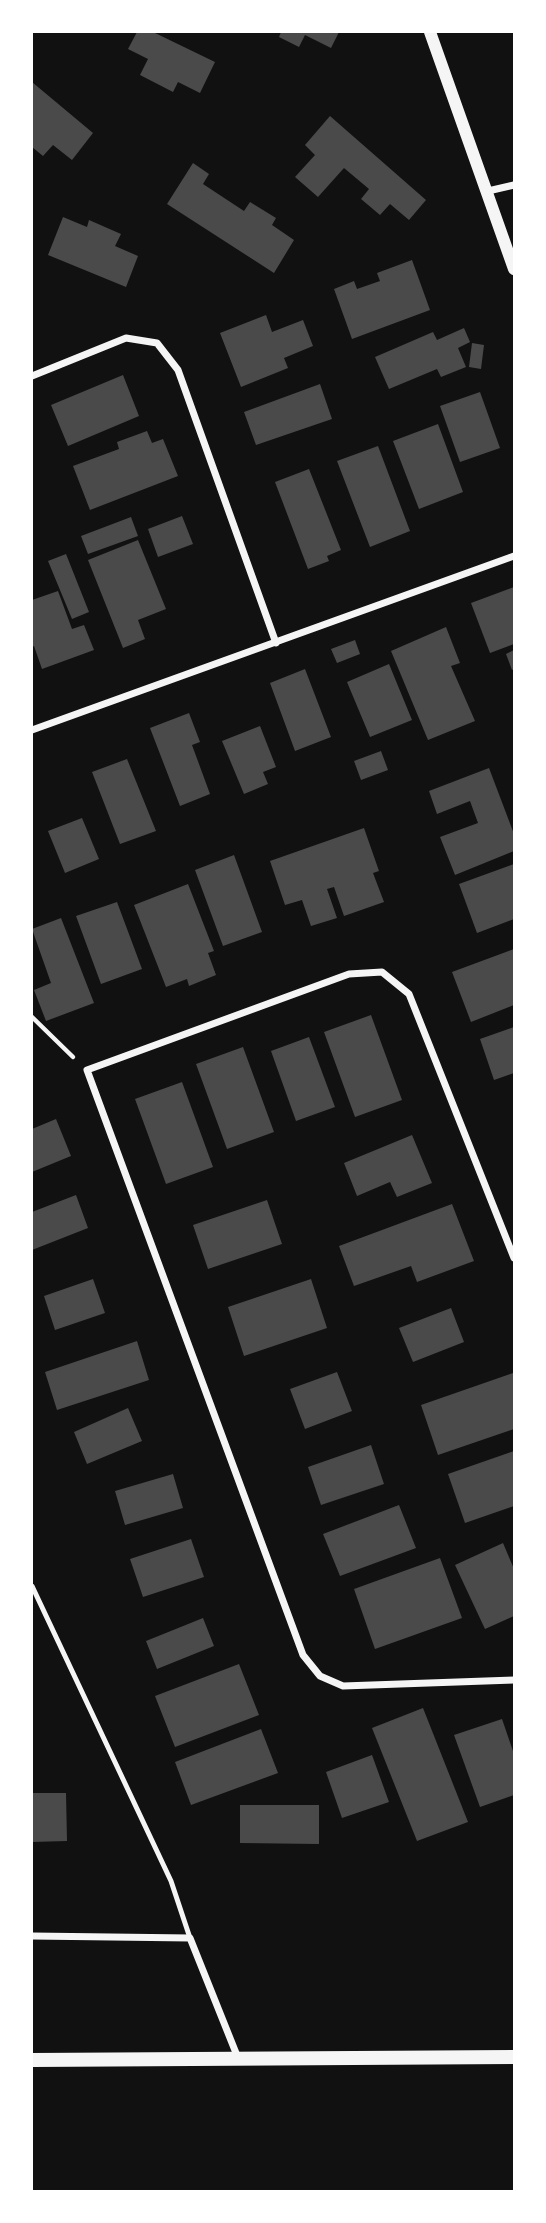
<!DOCTYPE html>
<style>
body{margin:0}
#map{position:relative;width:546px;height:2223px;overflow:hidden;background:#111;font-family:Quicksand,sans-serif}
canvas{display:block}
.frame{position:absolute;inset:0;border:33px solid #fff;pointer-events:none}
</style>
<div id="map">
<canvas width="546" height="2223"></canvas>
<div class="frame"></div>
</div>
<script>
const context = document.querySelector('canvas').getContext('2d');
context.lineJoin = 'round';
function paint(path, color) {
  context.fillStyle = color;
  context.fill(path, 'evenodd');
}
function toPath(rows) {
  const path = new Path2D();
  for (const r of rows) {
    path.moveTo(r[0], r[1]);
    for (let i = 2; i < r.length; i += 2) path.lineTo(r[i], r[i + 1]);
  }
  return path;
}
function trace(path, color, width, dash) {
  context.strokeStyle = color;
  context.lineWidth = width;
  context.lineCap = dash ? 'butt' : 'round';
  context.setLineDash(dash || []);
  context.stroke(path);
}
const building = toPath([
 [137,32,153,32,215,62,200,93,178,82,173,92,140,75,148,59,128,49],
 [281,32,339,32,331,48,305,35,299,47,279,37],
 [32,82,93,133,72,160,53,145,43,156,32,147],
 [330,116,426,200,409,220,390,204,380,215,361,199,369,189,344,168,318,197,295,177,315,155,305,145],
 [193,163,209,174,203,184,244,211,250,202,276,218,272,225,294,240,274,273,167,204],
 [63,217,87,227,89,220,121,234,115,246,138,256,126,287,48,255],
 [412,260,430,310,352,339,334,289,354,281,357,289,380,281,377,273],
 [266,315,272,332,303,320,313,346,284,358,288,368,241,387,220,333],
 [464,328,470,342,458,348,466,367,441,377,437,369,389,389,375,357,433,332,437,340],
 [472,343,484,345,481,369,469,367],
 [123,375,139,416,68,446,51,405],
 [320,384,332,419,256,445,244,412],
 [480,392,500,448,460,462,440,406],
 [438,424,463,492,419,509,393,441],
 [147,431,152,443,163,439,178,476,90,510,73,466,119,449,117,442],
 [378,446,410,531,370,547,337,461],
 [309,469,341,550,327,556,329,561,308,569,275,482],
 [182,516,193,544,158,557,148,529],
 [131,517,138,536,88,554,81,536],
 [138,540,166,609,138,620,145,639,123,648,88,560],
 [66,554,89,612,72,619,48,561],
 [514,587,514,644,490,653,471,603],
 [58,591,72,629,84,625,94,650,42,669,34,646,32,647,32,600],
 [446,627,460,663,451,666,475,721,428,740,391,651],
 [355,640,360,654,337,663,331,649],
 [514,650,514,669,512,670,506,654],
 [389,664,412,720,370,737,347,682],
 [305,669,331,737,295,751,270,683],
 [189,713,200,742,192,745,210,794,180,806,150,728],
 [260,726,276,767,263,772,268,784,244,794,222,741],
 [381,751,388,770,361,780,354,761],
 [127,759,156,831,120,844,92,772],
 [489,768,514,834,514,851,455,875,440,837,478,823,470,801,437,814,429,791],
 [82,818,99,859,65,873,48,831],
 [364,828,379,871,373,873,384,902,344,916,334,887,327,889,337,918,311,926,302,900,285,905,270,861],
 [234,855,262,932,223,946,195,870],
 [514,864,514,919,477,933,459,884],
 [188,884,214,951,208,953,216,975,189,986,187,979,166,987,134,905],
 [117,902,142,969,101,984,76,916],
 [61,918,94,1003,46,1021,34,990,51,983,32,929],
 [514,949,514,1005,471,1022,452,972],
 [371,1015,402,1100,355,1117,324,1032],
 [514,1027,514,1073,494,1080,480,1039],
 [309,1037,335,1107,296,1121,271,1051],
 [243,1047,274,1132,227,1149,196,1064],
 [182,1082,213,1167,166,1184,135,1099],
 [56,1119,71,1156,32,1172,32,1129],
 [412,1135,432,1183,397,1197,390,1182,357,1196,344,1163],
 [76,1195,88,1228,32,1250,32,1212],
 [267,1200,282,1244,208,1269,193,1225],
 [452,1204,474,1261,417,1282,411,1266,354,1286,339,1246],
 [93,1279,105,1313,55,1330,44,1296],
 [311,1279,327,1328,244,1356,228,1307],
 [451,1308,464,1342,413,1362,399,1328],
 [137,1341,149,1380,57,1410,45,1372],
 [337,1372,352,1411,305,1429,290,1389],
 [513,1373,514,1429,438,1455,421,1405],
 [128,1408,142,1441,87,1464,74,1432],
 [371,1445,384,1484,321,1505,308,1467],
 [514,1451,514,1506,465,1523,448,1474],
 [173,1474,183,1508,125,1525,115,1491],
 [399,1505,416,1548,340,1576,323,1534],
 [191,1539,204,1577,143,1597,130,1559],
 [503,1543,514,1569,514,1616,485,1629,455,1565],
 [440,1558,462,1618,375,1649,354,1589],
 [203,1618,214,1646,157,1669,146,1641],
 [239,1664,259,1715,175,1747,155,1696],
 [423,1708,468,1822,417,1841,372,1728],
 [502,1719,514,1754,514,1795,480,1807,454,1735],
 [261,1729,278,1773,191,1805,175,1762],
 [372,1755,389,1802,342,1818,326,1772],
 [32,1793,66,1793,67,1841,32,1842],
 [240,1805,319,1805,319,1844,240,1843]
]);
const path = toPath([
 [32,1017,73,1057]
]);
const service = toPath([
 [32,1586,171,1881,190,1938]
]);
const minor = toPath([
 [488,191,514,185],
 [32,376,126,338,157,343,178,370,276,643],
 [32,730,514,556],
 [514,1258,409,994,382,972,349,974,87,1070,303,1655,320,1676,343,1686,514,1680],
 [32,1936,190,1938,238,2058]
]);
const tertiary = toPath([
 [430,32,514,269]
]);
const secondary = toPath([
 [32,2060,514,2057]
]);
paint(building, '#4a4a4a');
trace(path, '#f5f5f5', 4.5);
trace(service, '#f5f5f5', 5);
trace(minor, '#f5f5f5', 7);
trace(tertiary, '#f5f5f5', 12);
trace(secondary, '#f5f5f5', 14);
</script>
